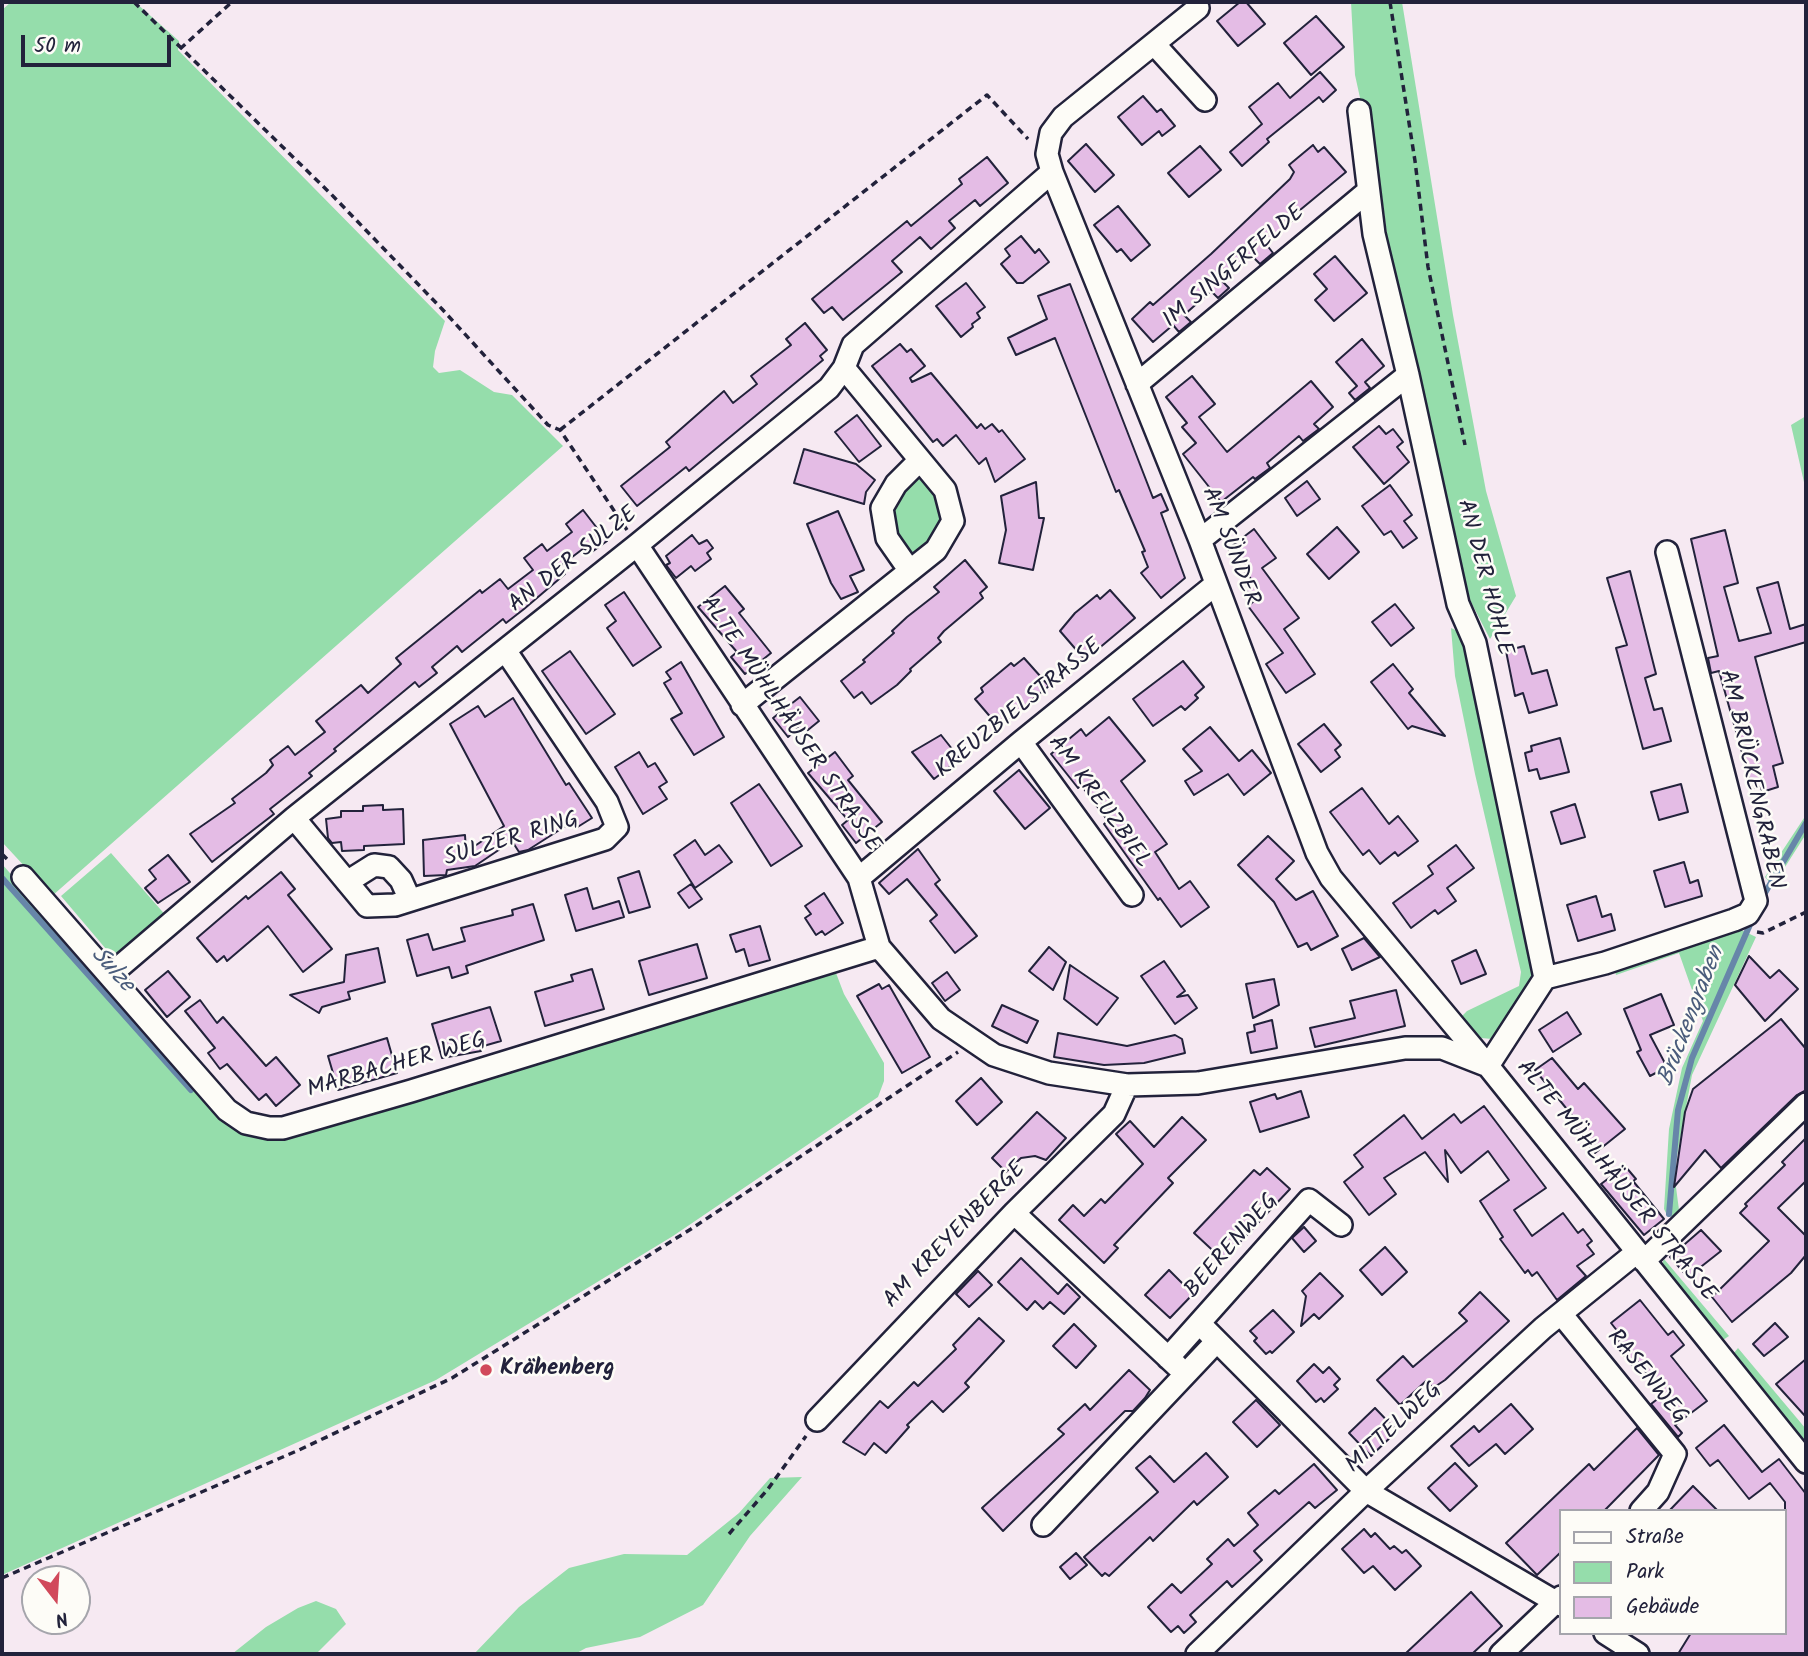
<!DOCTYPE html>
<meta charset="utf-8">
<style>
body{margin:0}
#map{position:relative;width:1808px;height:1656px;overflow:hidden;background:#f6e9f2;font-family:Kalam,sans-serif}
canvas{display:block}
.frame{position:absolute;inset:0;border:4px solid #22223b;pointer-events:none}
.legend{position:absolute;left:1559px;top:1509px;width:228px;height:126px;box-sizing:border-box;background:#fdfcf7;border:2px solid #a5a5ac;margin:0;padding:9px 12px;list-style:none;font-size:21px;color:#22223b}
.legend li{display:flex;align-items:center;gap:14px;height:35px}
.legend b{width:35px;border:2px solid #a5a5ac}
.north{position:absolute;left:21px;top:1565px;width:70px;height:70px;box-sizing:border-box;background:#fdfcf7;border:2px solid #a5a5ac;border-radius:50%;rotate:163deg;font-size:19px;font-weight:700;line-height:28px;text-align:center;color:#22223b}
.north::after{content:'';display:block;margin:auto;width:24px;height:32px;background:#d1495b;clip-path:polygon(50% 0,100% 100%,50% 72%,0 100%)}
.scale{position:absolute;left:21px;top:35px;width:150px;height:32px;box-sizing:border-box;border:4px solid #22223b;border-top:0;padding-left:9px;font-size:21px;line-height:24px;white-space:nowrap;color:#22223b;-webkit-text-stroke:5px #fdfcf7;paint-order:stroke}
</style>
<div id="map">
<canvas width="1808" height="1656"></canvas>
<div class="frame"></div>
<ul class="legend">
<li><b style="height:9px;background:#fdfcf7"></b>Straße</li>
<li><b style="height:19px;background:#95ddab"></b>Park</li>
<li><b style="height:19px;background:#e4bce5"></b>Gebäude</li>
</ul>
<div class="north">N</div>
<div class="scale">50 m</div>
</div>
<script>
const context = document.querySelector('canvas').getContext('2d');
context.lineJoin = 'round';
function paint(path, color) {
  context.fillStyle = color;
  context.fill(path, 'evenodd');
}
function toPath(rows) {
  const path = new Path2D();
  for (const r of rows) {
    path.moveTo(r[0], r[1]);
    for (let i = 2; i < r.length; i += 2) path.lineTo(r[i], r[i + 1]);
  }
  return path;
}
function trace(path, color, width, dash) {
  context.strokeStyle = color;
  context.lineWidth = width;
  context.lineCap = dash ? 'butt' : 'round';
  context.setLineDash(dash || []);
  context.stroke(path);
}
function drawText(font, color, halo, rows, align = 'center') {
  context.font = font + ' Kalam,sans-serif';
  context.lineWidth = 5;
  context.setLineDash([]);
  context.textBaseline = 'middle';
  context.strokeStyle = halo;
  context.fillStyle = color;
  for (const [text, x, y, turn = 0] of rows) {
    context.save();
    context.translate(x, y);
    context.rotate((+turn || 0) * Math.PI / 180);
    context.textAlign = isNaN(turn) ? turn : align;
    if (halo) context.strokeText(text, 0, 0);
    context.fillText(text, 0, 0);
    context.restore();
  }
}
const green = toPath([
 [11,2,135,2,179,41,178,50,445,321,435,351,433,367,439,373,460,370,494,392,512,395,563,446,52,896,2,842,2,10],
 [1351,2,1402,2,1453,315,1486,491,1516,596,1490,639,1470,600,1392,272,1377,159,1373,157,1355,75],
 [1806,416,1806,491,1791,425],
 [920,472,941,504,945,516,937,537,911,557,895,539,889,514,893,502],
 [1451,628,1464,634,1541,978,1502,1037,1492,1039,1470,1037,1461,1017,1467,1011,1519,986,1521,972,1475,774,1455,676],
 [1806,815,1806,834,1773,886,1765,877],
 [111,853,168,918,117,962,61,896],
 [2,864,198,1088,280,1138,836,973,844,994,884,1063,884,1081,878,1097,673,1236,436,1380,2,1575],
 [1731,925,1756,937,1692,1075,1674,1172,1679,1210,1674,1216,1668,1217,1664,1209,1669,1129,1682,1068,1703,1021,1679,953,1616,975,1613,965],
 [1664,1259,1729,1336,1723,1340,1662,1264],
 [1738,1348,1806,1429,1806,1446,1733,1354],
 [802,1477,750,1536,703,1605,640,1637,586,1648,575,1654,474,1654,519,1607,569,1568,624,1554,687,1555,739,1513,770,1478],
 [316,1601,336,1609,346,1624,316,1654,232,1654,266,1627,298,1608]
]);
const stream = toPath([
 [2,878,191,1090],
 [1762,898,1806,823],
 [1669,1214,1678,1110,1692,1058,1752,920]
]);
const building = toPath([
 [1240,2,1246,2,1265,24,1238,46,1217,21,1240,2],
 [1316,16,1344,47,1311,75,1284,43,1316,16],
 [1320,72,1336,90,1323,102,1319,97,1267,139,1269,142,1242,166,1230,152,1262,124,1249,107,1278,83,1290,98,1320,72],
 [1143,96,1157,112,1161,109,1175,126,1162,136,1159,131,1142,145,1118,117,1143,96],
 [1086,144,1114,175,1095,192,1068,161,1086,144],
 [1313,145,1318,152,1324,147,1346,172,1294,215,1296,217,1266,244,1273,253,1260,264,1251,255,1222,281,1229,288,1218,298,1211,291,1184,315,1191,322,1179,332,1173,325,1153,342,1132,319,1150,302,1153,305,1211,254,1290,179,1294,172,1289,165,1313,145],
 [1200,146,1221,170,1189,197,1168,173,1200,146],
 [987,157,1008,183,980,206,975,200,949,221,955,228,931,249,920,237,892,261,902,272,843,320,832,307,824,313,812,299,907,221,911,226,962,184,959,179,987,157],
 [1118,206,1150,245,1131,261,1121,249,1117,252,1094,225,1118,206],
 [1021,236,1035,253,1039,249,1049,262,1023,283,1017,283,1001,264,1010,256,1005,249,1021,236],
 [1335,256,1367,293,1334,321,1315,300,1327,289,1314,274,1335,256],
 [966,283,985,307,977,313,980,318,972,324,973,327,961,337,936,306,966,283],
 [1070,284,1153,498,1161,494,1168,510,1161,513,1185,578,1161,598,1141,573,1148,567,1142,552,1145,551,1119,490,1116,492,1055,338,1016,355,1008,338,1047,319,1038,296,1070,284],
 [805,323,827,350,820,356,823,360,689,471,686,467,637,506,621,486,670,447,666,442,724,391,733,403,757,384,751,376,791,345,786,339,805,323],
 [1362,339,1384,366,1365,382,1370,388,1355,400,1349,393,1357,386,1336,362,1362,339],
 [900,344,907,352,911,349,925,366,910,378,912,382,931,373,977,428,981,424,985,429,992,424,999,432,1002,430,1025,459,995,482,986,458,979,464,956,435,943,446,937,439,933,442,872,366,900,344],
 [1192,376,1215,404,1199,417,1227,452,1311,381,1333,407,1314,424,1319,429,1303,441,1299,436,1267,463,1270,468,1255,479,1253,477,1221,502,1183,454,1196,443,1182,427,1187,423,1166,397,1192,376],
 [857,415,881,446,859,462,835,432,857,415],
 [1379,426,1386,434,1393,429,1403,442,1397,447,1409,462,1384,484,1353,447,1379,426],
 [804,449,856,464,875,480,866,492,864,504,794,483,804,449],
 [1307,481,1320,499,1297,516,1285,498,1307,481],
 [1036,482,1039,518,1044,518,1033,570,999,563,1006,530,1001,496,1036,482],
 [1390,485,1412,515,1404,521,1417,538,1403,548,1391,531,1384,535,1362,506,1390,485],
 [583,510,607,541,589,554,584,548,559,567,565,574,524,609,506,623,503,619,462,652,457,646,432,667,437,673,419,687,415,682,334,749,336,751,309,773,312,776,270,809,274,814,212,862,190,834,235,803,232,799,266,773,273,765,270,760,288,746,295,755,325,732,316,721,361,685,368,693,401,664,396,658,480,590,482,593,500,579,508,589,533,570,524,558,542,544,547,551,572,532,566,524,583,510],
 [838,511,864,570,850,576,858,592,841,599,831,583,807,524,838,511],
 [1337,527,1359,552,1329,579,1307,554,1337,527],
 [1254,529,1276,558,1262,568,1299,618,1284,629,1315,674,1286,693,1266,664,1283,653,1248,606,1254,601,1242,585,1251,579,1228,549,1254,529],
 [1725,530,1738,583,1724,587,1739,641,1771,633,1757,588,1778,582,1790,629,1806,624,1806,642,1755,657,1783,763,1773,766,1778,787,1762,792,1761,786,1752,788,1719,671,1711,673,1708,658,1718,656,1691,539,1725,530],
 [692,535,699,544,707,540,713,548,707,553,711,559,695,571,691,566,676,578,666,565,670,563,666,556,692,535],
 [965,560,987,587,980,593,983,598,944,631,938,638,941,642,910,669,911,671,897,685,871,704,862,692,854,698,841,681,865,662,863,660,894,633,892,631,907,617,939,592,934,587,965,560],
 [1630,571,1656,674,1645,678,1654,710,1662,708,1671,741,1643,749,1616,648,1627,645,1607,578,1630,571],
 [725,586,744,609,739,613,771,653,745,674,731,657,737,652,698,607,725,586],
 [1110,590,1135,618,1085,660,1060,631,1075,613,1097,595,1100,599,1110,590],
 [624,592,661,647,633,666,607,628,616,621,605,605,624,592],
 [1395,604,1414,628,1391,646,1372,622,1395,604],
 [1524,646,1532,674,1547,670,1557,705,1529,713,1523,693,1515,696,1506,651,1524,646],
 [570,651,615,714,586,734,542,671,570,651],
 [1024,658,1049,686,999,727,975,699,983,692,981,688,1011,663,1014,666,1024,658],
 [1183,661,1204,687,1195,695,1198,698,1185,710,1181,706,1153,726,1133,699,1183,661],
 [681,662,724,737,694,755,671,719,682,713,664,683,671,679,666,672,681,662],
 [1393,664,1413,689,1409,693,1445,736,1412,726,1408,729,1371,682,1393,664],
 [800,697,819,721,803,734,798,728,788,737,773,718,800,697],
 [513,698,566,785,569,783,592,818,576,828,572,822,528,850,519,852,512,841,475,866,447,870,446,875,424,876,423,840,465,835,466,852,504,826,450,724,478,706,485,717,513,698],
 [1109,717,1145,761,1121,781,1167,844,1155,852,1179,889,1190,881,1209,907,1181,927,1160,898,1158,900,1104,824,1108,821,1081,785,1078,788,1051,754,1081,729,1086,736,1109,717],
 [1324,724,1341,745,1335,750,1340,757,1321,772,1298,744,1324,724],
 [1210,727,1239,761,1252,750,1271,773,1244,795,1228,774,1194,795,1185,781,1202,771,1183,749,1210,727],
 [941,735,960,759,934,779,912,752,941,735],
 [1560,738,1569,772,1540,779,1537,769,1529,771,1525,753,1532,751,1531,746,1560,738],
 [639,752,648,767,655,763,667,782,659,787,667,799,643,814,615,767,639,752],
 [835,752,853,776,848,780,882,822,856,843,842,825,848,820,808,773,835,752],
 [1019,770,1050,808,1025,829,994,791,1019,770],
 [759,784,802,846,771,866,731,803,759,784],
 [1681,784,1688,812,1659,820,1651,792,1681,784],
 [1362,788,1389,824,1398,816,1418,841,1398,856,1395,852,1380,864,1369,850,1363,855,1330,812,1362,788],
 [1575,804,1585,837,1561,844,1551,812,1575,804],
 [383,805,383,810,403,809,404,844,364,846,364,850,342,851,341,842,332,843,328,838,326,819,341,817,341,811,363,811,363,806,383,805],
 [1268,836,1294,861,1276,879,1296,900,1313,891,1338,936,1311,950,1307,943,1298,947,1274,902,1238,865,1268,836],
 [695,840,705,855,719,845,732,862,695,888,674,855,695,840],
 [1456,845,1474,868,1447,888,1456,901,1438,914,1435,910,1411,928,1393,903,1433,874,1428,866,1456,845],
 [918,849,940,880,935,884,977,936,955,953,930,921,937,915,907,879,889,894,879,883,918,849],
 [168,855,190,882,158,903,145,888,156,879,149,870,168,855],
 [1684,862,1690,883,1698,880,1702,896,1665,907,1654,871,1684,862],
 [639,871,650,907,629,913,618,878,639,871],
 [281,872,295,889,288,895,332,949,303,972,268,926,227,961,224,956,217,962,197,938,246,896,248,899,281,872],
 [691,884,702,899,689,908,678,893,691,884],
 [587,888,593,909,619,901,624,917,576,931,565,895,587,888],
 [824,893,843,923,825,935,822,931,816,935,805,918,811,914,805,906,824,893],
 [1596,896,1602,917,1611,914,1615,930,1578,941,1567,905,1596,896],
 [533,904,544,940,466,966,468,973,452,978,449,967,417,976,407,940,428,934,433,950,465,941,461,928,513,915,512,910,533,904],
 [760,926,770,960,749,966,744,949,736,952,730,935,760,926],
 [1364,938,1380,957,1352,970,1342,949,1364,938],
 [697,944,707,978,649,995,639,961,697,944],
 [1049,947,1066,962,1053,990,1029,971,1049,947],
 [378,948,385,982,348,992,350,999,322,1007,319,1013,290,995,344,982,346,955,378,948],
 [1476,950,1486,974,1461,984,1452,961,1476,950],
 [1749,956,1770,978,1779,970,1798,989,1765,1021,1735,985,1749,956],
 [1164,961,1185,991,1177,997,1188,995,1197,1008,1175,1024,1141,976,1164,961],
 [1070,965,1118,998,1097,1025,1064,999,1070,965],
 [592,969,604,1009,545,1026,535,992,573,981,571,975,592,969],
 [168,971,190,997,167,1017,145,990,168,971],
 [947,972,960,990,945,1001,932,983,947,972],
 [1274,979,1279,1005,1253,1018,1246,984,1274,979],
 [879,984,882,989,889,985,930,1057,902,1073,857,996,879,984],
 [1396,990,1405,1026,1315,1047,1310,1028,1355,1018,1350,1001,1396,990],
 [1661,994,1674,1025,1650,1035,1667,1067,1650,1076,1637,1052,1641,1050,1624,1009,1661,994],
 [200,1000,217,1023,223,1017,266,1066,276,1057,300,1085,276,1106,266,1094,259,1100,227,1064,220,1069,208,1053,215,1048,185,1011,200,1000],
 [1002,1005,1038,1021,1027,1043,992,1026,1002,1005],
 [490,1007,501,1041,480,1047,481,1051,442,1058,432,1024,490,1007],
 [1567,1012,1581,1034,1553,1052,1539,1030,1567,1012],
 [1781,1019,1806,1049,1806,1090,1797,1095,1721,1168,1705,1150,1674,1187,1685,1112,1693,1089,1781,1019],
 [1272,1020,1277,1048,1251,1053,1247,1033,1255,1031,1254,1025,1272,1020],
 [1058,1033,1127,1046,1175,1035,1182,1039,1185,1053,1144,1063,1104,1065,1054,1057,1058,1033],
 [387,1038,397,1073,338,1090,328,1056,387,1038],
 [1552,1058,1578,1089,1584,1083,1625,1129,1595,1153,1575,1128,1579,1124,1535,1070,1552,1058],
 [981,1078,1002,1102,977,1125,956,1101,981,1078],
 [1301,1091,1309,1117,1260,1132,1250,1102,1275,1094,1277,1099,1301,1091],
 [1484,1106,1546,1188,1514,1210,1532,1236,1563,1213,1578,1233,1583,1229,1592,1241,1587,1245,1594,1254,1577,1266,1586,1276,1557,1300,1537,1272,1532,1276,1528,1270,1525,1273,1500,1239,1503,1237,1480,1201,1509,1180,1488,1151,1461,1173,1445,1150,1448,1182,1425,1152,1384,1178,1396,1194,1369,1215,1344,1182,1363,1167,1354,1155,1404,1115,1422,1139,1454,1114,1461,1123,1484,1106],
 [1037,1112,1066,1138,1046,1160,1035,1156,1021,1158,1006,1172,992,1158,1037,1112],
 [1182,1117,1206,1140,1168,1178,1173,1183,1114,1245,1118,1248,1104,1263,1059,1220,1073,1205,1084,1216,1101,1199,1105,1203,1143,1164,1116,1134,1130,1121,1154,1147,1182,1117],
 [1806,1138,1806,1181,1778,1208,1806,1236,1806,1255,1791,1273,1732,1322,1712,1297,1769,1241,1740,1213,1747,1206,1745,1204,1785,1165,1782,1162,1806,1138],
 [1625,1166,1636,1179,1633,1181,1664,1219,1644,1235,1601,1184,1625,1166],
 [1267,1168,1290,1189,1223,1260,1194,1233,1254,1170,1260,1175,1267,1168],
 [1304,1227,1316,1241,1304,1252,1292,1238,1304,1227],
 [1701,1230,1721,1251,1688,1277,1670,1257,1701,1230],
 [1385,1247,1407,1272,1382,1295,1360,1270,1385,1247],
 [1021,1258,1058,1294,1067,1284,1080,1297,1064,1314,1050,1302,1043,1309,1035,1301,1027,1310,998,1282,1021,1258],
 [1169,1270,1193,1294,1170,1318,1145,1295,1169,1270],
 [978,1271,992,1285,969,1307,956,1294,978,1271],
 [1320,1273,1343,1296,1319,1319,1314,1314,1301,1326,1306,1296,1302,1291,1320,1273],
 [1480,1292,1509,1321,1445,1380,1433,1388,1426,1381,1400,1405,1377,1380,1403,1356,1413,1367,1467,1321,1459,1313,1480,1292],
 [1640,1300,1668,1335,1673,1331,1684,1345,1671,1356,1707,1401,1675,1425,1682,1433,1678,1437,1651,1404,1664,1394,1637,1361,1632,1365,1615,1344,1622,1337,1611,1323,1640,1300],
 [1273,1310,1294,1332,1272,1353,1270,1351,1266,1354,1254,1341,1257,1338,1250,1331,1273,1310],
 [979,1318,1004,1341,965,1383,969,1387,943,1412,932,1401,907,1425,909,1427,886,1453,874,1443,865,1455,843,1442,880,1401,888,1408,914,1382,918,1386,956,1349,953,1345,979,1318],
 [1775,1323,1788,1337,1764,1356,1753,1344,1775,1323],
 [1074,1324,1096,1346,1076,1368,1053,1346,1074,1324],
 [1806,1359,1806,1417,1776,1384,1806,1359],
 [1314,1364,1323,1373,1329,1367,1340,1379,1334,1385,1338,1389,1324,1402,1321,1398,1316,1402,1297,1381,1314,1364],
 [1129,1370,1150,1390,1145,1398,1133,1411,1125,1411,1003,1531,982,1508,1064,1434,1058,1429,1085,1404,1090,1410,1129,1370],
 [1256,1400,1280,1425,1257,1447,1233,1422,1256,1400],
 [1511,1404,1533,1429,1505,1454,1496,1444,1469,1466,1451,1446,1474,1426,1479,1432,1511,1404],
 [1375,1408,1397,1431,1371,1456,1349,1433,1375,1408],
 [1724,1425,1762,1472,1779,1459,1806,1494,1806,1654,1678,1654,1691,1633,1785,1633,1785,1502,1770,1483,1749,1499,1718,1460,1710,1466,1696,1448,1724,1425],
 [1637,1428,1659,1455,1604,1511,1561,1511,1561,1552,1537,1575,1506,1543,1589,1464,1594,1470,1637,1428],
 [1206,1453,1228,1477,1197,1505,1194,1501,1153,1541,1150,1537,1109,1576,1105,1573,1102,1576,1084,1557,1158,1492,1136,1468,1150,1456,1174,1482,1206,1453],
 [1455,1463,1477,1486,1450,1511,1428,1488,1455,1463],
 [1314,1464,1337,1490,1315,1508,1309,1502,1254,1551,1262,1560,1232,1587,1227,1581,1190,1615,1196,1622,1184,1633,1178,1626,1171,1632,1148,1607,1172,1584,1181,1593,1212,1564,1207,1559,1228,1539,1234,1546,1258,1525,1248,1513,1275,1490,1279,1494,1314,1464],
 [1693,1486,1718,1511,1669,1511,1693,1486],
 [1364,1529,1371,1537,1375,1533,1390,1549,1394,1546,1402,1553,1406,1550,1421,1566,1395,1590,1373,1566,1364,1573,1342,1549,1364,1529],
 [1076,1553,1087,1565,1070,1579,1060,1567,1076,1553],
 [1471,1592,1502,1626,1472,1654,1405,1654,1471,1592]
]);
const path = toPath([
 [134,2,331,194,442,309,548,425,560,430,627,530],
 [1390,2,1415,161,1428,267,1465,445],
 [180,49,232,2],
 [560,430,987,95,1028,139],
 [2,854,10,862],
 [1757,932,1763,933,1806,912],
 [729,1534,768,1489,806,1436],
 [2,1578,299,1450,452,1378,691,1229,958,1052]
]);
const minor = toPath([
 [1198,8,1063,117,1051,133,1047,154,1052,172,1200,540,1317,853,1331,878,1488,1066,1545,978,1605,963,1734,920,1748,914,1756,901,1667,552],
 [1155,45,1205,100],
 [1359,111,1374,234,1408,375,1458,604,1475,643,1545,978],
 [1137,384,1367,192],
 [1200,540,1408,375],
 [637,545,859,878,879,947,941,1019,994,1055,1049,1073,1127,1085,1198,1083,1405,1048,1442,1048,1488,1066,1806,1462],
 [910,571,887,538,882,508,896,484,920,460],
 [742,705,936,550,953,521,945,490,844,368],
 [1021,742,1132,895],
 [294,818,367,906,395,905,605,839,617,827,607,802,505,650],
 [23,877,227,1110,246,1123,269,1128,283,1128,411,1091,879,947],
 [859,878,1021,742,1216,584],
 [347,882,374,865,389,867,401,880,410,900],
 [110,975,294,818,637,545,829,388,844,368,853,345,1052,172],
 [1014,1213,1177,1366],
 [1644,1261,1806,1104],
 [1562,1315,1675,1454,1658,1492,1641,1511],
 [1200,1324,1366,1491,1561,1605],
 [1168,1358,1309,1200,1341,1225],
 [817,1420,1014,1213,1114,1114,1127,1085],
 [1043,1525,1216,1342],
 [1605,1633,1638,1654],
 [1197,1654,1366,1491,1543,1328,1637,1252],
 [1501,1654,1561,1597]
]);
const markers = [
 [486,1370,7,"#d1495b"]
];
const streetNames = [
 ["IM SINGERFELDE",1235,268,-40],
 ["AM SÜNDER",1229,547,69],
 ["AN DER SULZE",574,561,-38],
 ["AN DER HOHLE",1483,578,75],
 ["KREUZBIELSTRASSE",1020,710,-39],
 ["ALTE MÜHLHÄUSER STRASSE",789,725,56],
 ["AM BRÜCKENGRABEN",1750,780,77],
 ["AM KREUZBIEL",1098,803,54],
 ["SULZER RING",512,841,-17],
 ["MARBACHER WEG",397,1067,-16],
 ["ALTE MÜHLHÄUSER STRASSE",1615,1182,51],
 ["AM KREYENBERGE",956,1236,-46],
 ["BEERENWEG",1233,1247,-49],
 ["RASENWEG",1646,1378,51],
 ["MITTELWEG",1395,1429,-43]
];
const poiNames = [
 ["Krähenberg",500,1370]
];
const waterNames = [
 ["Sulze",111,971,48],
 ["Brückengraben",1693,1017,-69]
];
paint(green, '#95ddab');
trace(stream, '#6786a9', 6);
paint(building, '#e4bce5');
trace(building, '#22223b', 2);
trace(minor, '#22223b', 26);
trace(path, '#22223b', 3.5, [7, 5]);
trace(minor, '#fdfcf7', 21);
for (const [x, y, r, color] of markers) {
  const dot = new Path2D();
  dot.arc(x, y, r, 0, 2 * Math.PI);
  context.fillStyle = color;
  context.fill(dot);
  trace(dot, '#fdfcf7', 2.5);
}
drawText('23px', '#22223b', '#fdfcf7', streetNames);
drawText('bold 23px', '#22223b', '#fdfcf7', poiNames, 'left');
drawText('italic 24px', '#4a5c7b', '#fdfcf7', waterNames);
</script>
